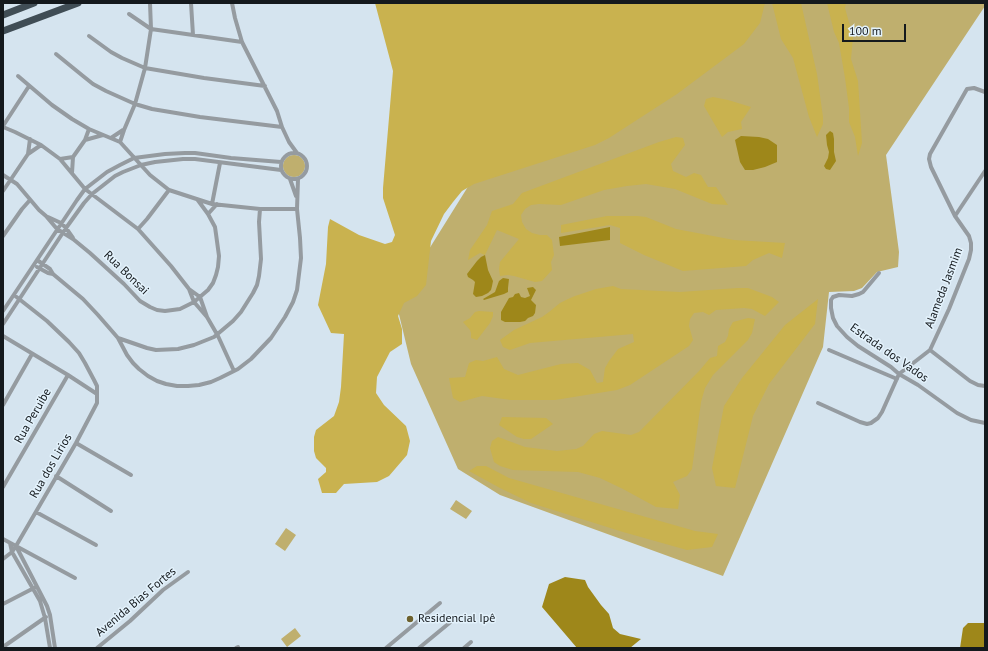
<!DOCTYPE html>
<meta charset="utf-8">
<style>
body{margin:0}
#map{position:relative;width:988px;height:651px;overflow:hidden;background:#d5e4ef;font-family:"PT Sans",sans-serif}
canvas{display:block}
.frame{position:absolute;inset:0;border:4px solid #14191d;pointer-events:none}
.scale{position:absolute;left:842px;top:24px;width:64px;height:18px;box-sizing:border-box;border:2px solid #14191d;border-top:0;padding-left:5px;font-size:12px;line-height:14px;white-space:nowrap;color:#14191d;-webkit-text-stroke:3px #e3f2fc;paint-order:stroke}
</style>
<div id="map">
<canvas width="988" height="651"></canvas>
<div class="frame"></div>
<div class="scale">100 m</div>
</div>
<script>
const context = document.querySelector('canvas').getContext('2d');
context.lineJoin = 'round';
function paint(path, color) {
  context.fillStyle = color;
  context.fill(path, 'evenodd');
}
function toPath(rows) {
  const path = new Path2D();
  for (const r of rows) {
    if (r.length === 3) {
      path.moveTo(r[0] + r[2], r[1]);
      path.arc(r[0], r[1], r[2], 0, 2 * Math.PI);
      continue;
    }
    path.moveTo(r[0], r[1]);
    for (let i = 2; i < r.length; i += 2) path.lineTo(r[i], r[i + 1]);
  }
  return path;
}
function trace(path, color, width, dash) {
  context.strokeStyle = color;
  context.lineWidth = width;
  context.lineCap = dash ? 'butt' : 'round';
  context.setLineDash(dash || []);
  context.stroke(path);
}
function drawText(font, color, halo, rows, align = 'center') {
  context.font = font + ' "PT Sans",sans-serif';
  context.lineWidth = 3;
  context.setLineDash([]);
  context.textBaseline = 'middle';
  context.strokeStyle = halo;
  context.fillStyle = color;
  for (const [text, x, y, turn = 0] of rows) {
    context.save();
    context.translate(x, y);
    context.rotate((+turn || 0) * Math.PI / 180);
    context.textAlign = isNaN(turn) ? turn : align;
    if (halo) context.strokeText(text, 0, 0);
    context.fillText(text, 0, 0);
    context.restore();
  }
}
const green = toPath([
 [756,3,985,3,985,6,886,155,899,252,898,267,877,272,862,288,854,291,829,292,823,347,723,576,500,495,458,469,411,364,396,302,469,185],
 [294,166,11],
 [456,500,472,511,466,519,450,509],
 [286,528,296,535,285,551,275,544],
 [295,628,301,636,287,647,281,639]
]);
const forest = toPath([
 [375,3,765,3,760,23,744,44,677,94,609,138,595,145,474,184,462,191,453,202,444,214,431,241,426,285,417,296,404,303,398,316,402,329,402,344,390,352,377,377,376,393,384,405,406,426,410,441,407,455,389,476,377,482,344,484,336,493,322,493,318,479,326,472,326,468,316,458,314,451,314,437,316,430,334,416,339,402,341,387,344,334,331,333,318,305,326,264,328,227,330,219,359,235,385,244,392,242,395,235,383,198,383,188,393,71],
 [772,3,801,3,817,74,823,117,823,124,817,137,809,117,793,58,781,39],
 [827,3,846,3,845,8,853,37,851,59,858,81,862,143,858,156,855,137,849,122,849,108,845,78,839,43,834,32],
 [713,97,728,100,751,107,741,122,742,129,728,132,722,137,704,106,706,99],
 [676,137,683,138,685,145,671,164,673,171,686,177,694,173,701,175,708,187,716,187,728,205,712,204,675,189,646,184,627,186,604,190,561,205,539,204,531,205,525,209,521,215,522,222,526,229,532,233,540,235,547,235,552,240,554,255,551,262,552,270,542,281,535,282,514,276,508,275,500,276,499,269,500,262,519,239,497,230,485,255,480,253,468,260,470,250,487,225,492,211,513,204,522,193,659,142],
 [607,216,637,216,646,217,676,229,734,240,785,243,782,258,769,253,753,260,746,266,683,271,644,255,620,243,620,228,610,225,561,233,561,225],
 [613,286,621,289,680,292,738,288,748,288,772,297,779,302,765,316,752,309,744,308,716,310,709,315,703,312,694,313,690,319,689,326,693,340,689,346,630,385,617,390,555,400,511,400,482,396,460,402,453,398,449,378,465,377,469,363,476,360,483,361,497,357,504,369,518,375,561,364,578,363,590,370,597,383,603,382,605,368,609,361,618,349,634,342,633,334,530,343,510,350,503,347,500,340,514,330,542,317,549,312,560,303,568,299,575,296,596,289],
 [818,299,815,324,769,384,753,416,735,488,716,486,712,468,724,406,742,378,785,325],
 [479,311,493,312,493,316,490,323,477,340,471,338,471,333,470,330,463,322,470,318,475,312],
 [748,318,755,319,752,333,748,340,713,375,705,388,701,402,692,469,687,476,673,482,680,495,678,509,656,507,623,489,600,478,578,472,513,470,500,466,494,462,490,448,492,441,498,437,525,447,557,451,576,449,583,446,594,434,602,431,631,435,639,432,700,370,710,358,717,356,718,346,725,342,728,336,729,329,733,322],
 [502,417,546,418,553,424,531,439,524,439,517,437,499,425],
 [477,466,486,466,509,478,695,531,718,534,712,547,687,550,623,532,531,503,500,488,469,471]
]);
const water = toPath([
 [830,131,833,133,834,139,834,152,836,161,830,170,826,169,824,166,828,158,829,152,827,145,826,135],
 [741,136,759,137,768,139,777,145,777,162,765,167,753,170,745,170,740,162,735,140],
 [610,227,610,240,560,246,559,237],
 [485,255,488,270,493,281,492,286,491,290,488,293,482,296,476,297,473,294,475,282,473,280,468,277,467,274,477,261,481,257],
 [503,278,509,279,508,288,508,292,504,294,484,300,483,299,495,292,499,281],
 [533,287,536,290,531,300,536,305,535,313,533,316,528,318,525,321,520,322,505,322,501,320,501,312,509,298,513,297,515,294,519,293,521,297,525,298,530,296,527,288],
 [565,577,585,580,588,587,601,605,609,614,613,628,620,634,641,639,630,648,611,648,611,647,577,648,542,607,549,584],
 [985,622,985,648,960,648,963,628,968,623,984,623]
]);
const street = toPath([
 [191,3,193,35],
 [232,3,235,18,242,42,277,111,282,127,289,142,297,153],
 [129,14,151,29,242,42],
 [89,36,111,52,122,58,145,68,204,78,265,86],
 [56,54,83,76,93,84,106,91,135,104,152,109,200,117,282,127],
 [18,76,52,105,72,119,89,129,120,142,150,175,169,190,212,204,260,209,297,209],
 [3,126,29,86],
 [3,127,15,132,41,145,60,159,85,189,138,229,171,266,189,289,200,297,207,317],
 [111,138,123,130],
 [85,140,103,135],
 [120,142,124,130,135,104,145,68,151,29,150,3],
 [294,166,13],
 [28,154,30,139],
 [60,159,73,157],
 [72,173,73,157,85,140,89,129],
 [3,175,17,184,39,210,46,216,57,229,73,239,90,253,124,284,140,301,150,307,157,310,165,311,180,309,194,302,208,290,213,283,216,275,218,267,219,256,216,234,215,227,208,214,197,199],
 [290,179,296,196],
 [3,191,28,154,41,145],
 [212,204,220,163],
 [208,214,217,204],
 [955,216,985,171],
 [48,217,61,223,66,228,73,238],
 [138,229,147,219,169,190],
 [3,236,22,209,30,200],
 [37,260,50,269,53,274,83,299,98,315,118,338,127,355,133,363,139,369,148,376,157,381,166,384,177,386,188,386,199,385,211,382,220,378,238,369,251,359,271,338,285,317,293,302,297,290,301,258,300,238,297,209,298,179],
 [37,267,48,273,53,274],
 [879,273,863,292,859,294,852,296,839,295,833,297,831,300,831,308,833,318,837,326,847,337,858,346,891,367,899,374,918,385,957,413,971,420,985,423],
 [189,289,194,302,207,317,218,336,234,371],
 [3,311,77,200,85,189,107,172,120,165,134,158,165,154,185,153,195,153,231,158,281,162],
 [3,324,66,228,84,203,92,194,115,176,123,172,141,165,155,162,183,159,195,159,281,170],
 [3,336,68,375,97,394],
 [118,338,147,348,156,350,178,349,194,345,214,337,233,321,241,312,253,293,257,285,259,276,261,259,259,222,260,209],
 [829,350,897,379],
 [930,350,970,381,978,385,985,386],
 [818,403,860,422,867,424,871,423,878,418,882,412,899,374,930,350,949,309,969,259,971,250,971,243,969,236,955,216,931,167,929,159,930,154,967,89,974,88,985,92],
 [3,405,32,354],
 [76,443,131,475],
 [56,476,111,511],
 [3,487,68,375],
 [36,512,96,545],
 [3,539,75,578],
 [10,543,12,552,40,601,45,618,50,648],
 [16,546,47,606,50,615,55,648],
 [3,559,12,552,16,546,76,443,97,403,97,386,94,380,85,363,79,353,69,342,47,321,14,295],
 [3,604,34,588],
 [3,647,46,617],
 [97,648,130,621,163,590,188,572],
 [236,648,238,647],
 [386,648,440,603],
 [419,648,453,620],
 [464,648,471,642]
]);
const highway = toPath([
 [3,15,34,3],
 [3,31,78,3]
]);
const markers = [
 [410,619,4,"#6d612e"]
];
const streetNames = [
 ["Rua Bonsai",126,273,44],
 ["Alameda Jasmim",944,288,-69],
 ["Estrada dos Vados",889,353,35],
 ["Rua Peruibe",33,416,-60],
 ["Rua dos Lirios",51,466,-60],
 ["Avenida Bias Fortes",136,602,-40]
];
const poiNames = [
 ["Residencial Ipê",418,619]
];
paint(green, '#bfaf6e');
paint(forest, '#c9b24f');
paint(water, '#9e871a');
trace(street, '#959ba0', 4);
trace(highway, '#404d55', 7);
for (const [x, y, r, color] of markers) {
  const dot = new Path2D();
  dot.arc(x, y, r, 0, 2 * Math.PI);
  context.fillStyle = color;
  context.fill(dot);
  trace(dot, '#e3f2fc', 1.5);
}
drawText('12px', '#14191d', '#e3f2fc', streetNames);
drawText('12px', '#14191d', '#e3f2fc', poiNames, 'left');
</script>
